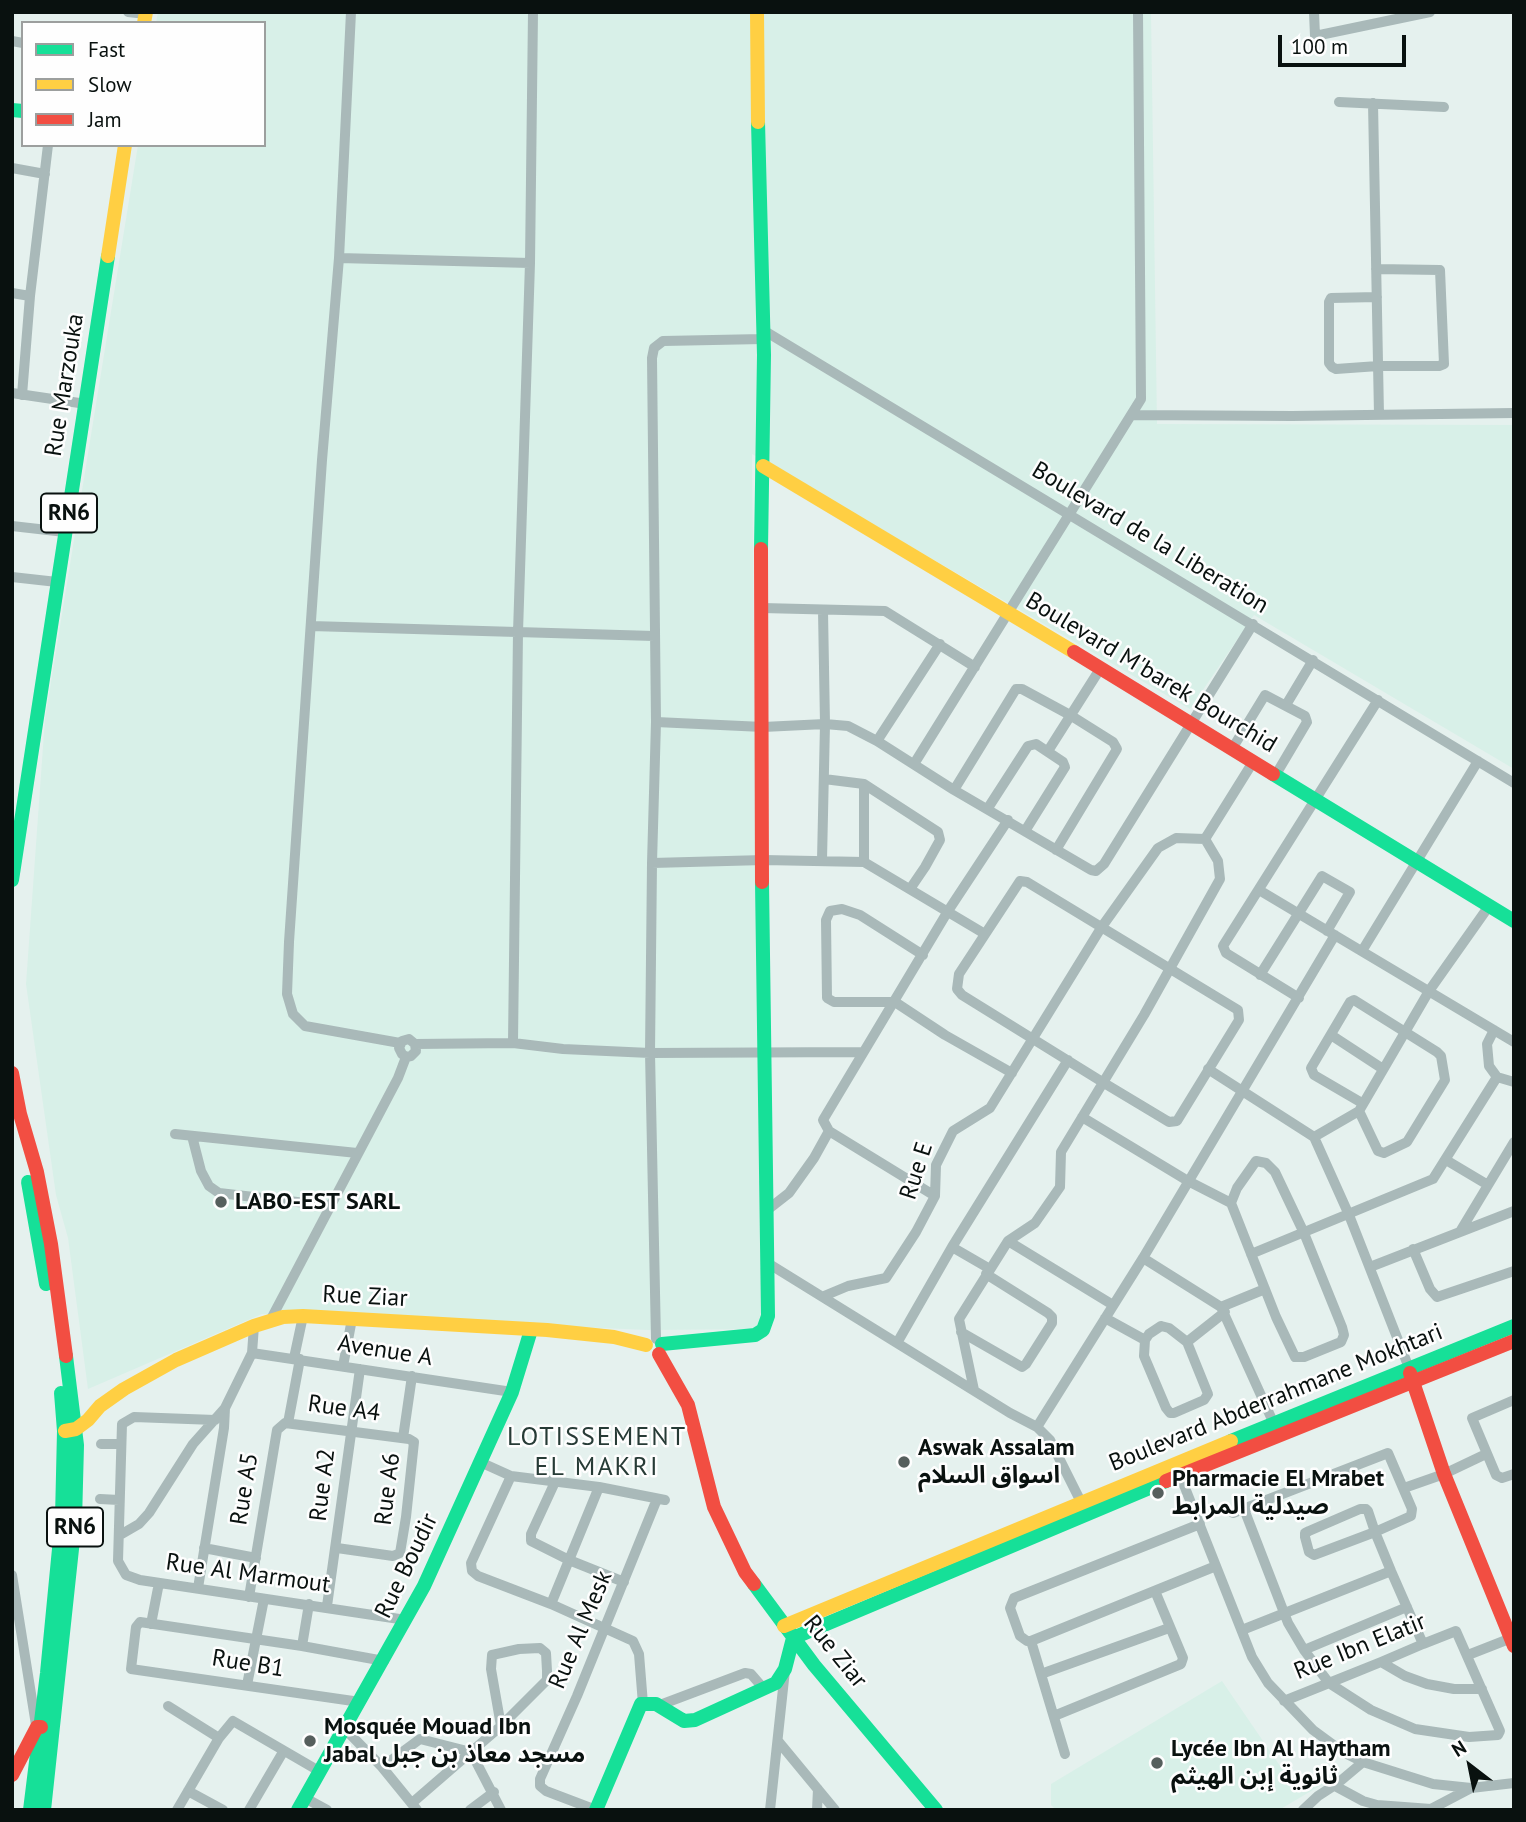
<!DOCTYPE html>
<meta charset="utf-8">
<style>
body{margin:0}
#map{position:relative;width:1526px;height:1822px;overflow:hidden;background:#e5f1ee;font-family:"PT Sans",sans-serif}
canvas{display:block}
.frame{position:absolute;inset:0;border:14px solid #09110f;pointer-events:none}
.legend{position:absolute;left:21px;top:21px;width:245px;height:126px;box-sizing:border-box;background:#fefefe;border:2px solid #9c9f9e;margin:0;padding:9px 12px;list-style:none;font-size:21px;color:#09110f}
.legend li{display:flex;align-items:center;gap:14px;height:35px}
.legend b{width:35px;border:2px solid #9c9f9e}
.north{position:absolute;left:1435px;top:1731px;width:70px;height:70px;-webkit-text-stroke:5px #fefefe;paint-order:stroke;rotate:328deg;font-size:19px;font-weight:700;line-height:28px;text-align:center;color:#09110f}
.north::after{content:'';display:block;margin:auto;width:24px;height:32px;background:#09110f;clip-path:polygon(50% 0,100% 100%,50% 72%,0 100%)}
.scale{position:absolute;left:1278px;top:35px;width:128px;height:32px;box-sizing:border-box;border:4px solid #09110f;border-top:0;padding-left:9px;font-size:21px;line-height:24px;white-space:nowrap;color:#09110f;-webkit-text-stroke:5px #fefefe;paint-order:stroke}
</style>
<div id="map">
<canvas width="1526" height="1822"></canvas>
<div class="frame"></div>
<ul class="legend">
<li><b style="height:9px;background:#16e098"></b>Fast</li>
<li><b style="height:9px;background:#ffcf43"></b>Slow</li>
<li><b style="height:9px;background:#f24e42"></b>Jam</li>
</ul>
<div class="north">N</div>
<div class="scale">100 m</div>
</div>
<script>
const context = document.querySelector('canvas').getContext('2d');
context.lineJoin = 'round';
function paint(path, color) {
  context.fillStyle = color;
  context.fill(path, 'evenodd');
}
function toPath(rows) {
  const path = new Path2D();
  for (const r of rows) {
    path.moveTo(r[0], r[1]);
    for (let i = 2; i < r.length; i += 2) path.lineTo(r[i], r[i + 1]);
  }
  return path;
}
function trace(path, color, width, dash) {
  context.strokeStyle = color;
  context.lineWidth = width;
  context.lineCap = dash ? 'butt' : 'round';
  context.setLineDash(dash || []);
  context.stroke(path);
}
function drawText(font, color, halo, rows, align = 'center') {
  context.font = font + ' "PT Sans","Noto Sans Arabic",sans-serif';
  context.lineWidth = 5;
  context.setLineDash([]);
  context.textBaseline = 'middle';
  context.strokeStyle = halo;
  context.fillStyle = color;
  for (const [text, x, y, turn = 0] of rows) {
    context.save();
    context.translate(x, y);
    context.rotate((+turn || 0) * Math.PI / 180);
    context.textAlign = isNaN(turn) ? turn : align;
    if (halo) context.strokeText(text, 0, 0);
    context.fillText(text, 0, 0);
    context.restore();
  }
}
const built = toPath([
 [158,12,1151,12,1157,424,1514,425,1514,769,1254,615,1190,709,752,454,761,1329,649,1330,262,1314,88,1389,68,1238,56,1195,26,984,45,719,138,145,264,145,264,23,156,23],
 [1222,1681,1289,1779,1300,1779,1309,1776,1323,1784,1279,1810,1056,1810,1051,1805,1051,1784]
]);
const street = toPath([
 [128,12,146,14],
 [351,12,339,258,322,460,289,942,287,994,293,1014,305,1026,400,1043],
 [1314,12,1315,36,1430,12],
 [12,41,23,43],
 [1339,102,1444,107],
 [1373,103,1379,415],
 [12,168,45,174],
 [339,258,530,263],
 [1376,269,1440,270,1444,364,1439,366,1378,366,1336,369,1332,367,1329,363,1329,302,1331,298,1377,297],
 [12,293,30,296],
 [763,330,1514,783],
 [12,393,86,404],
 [22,395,30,296,48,145],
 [1132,415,1292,416,1514,413],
 [12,526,65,532],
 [12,577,57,582],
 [762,608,885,611,975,667],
 [311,626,654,636],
 [1286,705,1313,660],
 [656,722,763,727,825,724,848,726,877,741,954,790,1091,870,1096,871,1104,864,1253,624],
 [877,741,940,644],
 [1232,749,1265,695,1305,716,1307,722,1275,776],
 [1048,751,1100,669],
 [914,764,1141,399,1138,12],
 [824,779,864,784,938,832,940,840,925,867,910,889],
 [864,784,864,862],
 [954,790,1016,689,1022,689,1070,715,1113,742,1117,749,1056,850],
 [988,808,1028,746,1036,744,1063,762,1065,767,1025,831],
 [822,860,825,724,823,611],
 [652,863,764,860,864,862,985,934],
 [1020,881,1027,882,1238,1010,1239,1020,1177,1121,1169,1122,1104,1083,962,995,957,989,959,974,1020,881],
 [1259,890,1514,1042],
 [1362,951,1478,761],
 [923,955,860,915,842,909,830,911,826,920,827,998,834,1002,895,1002,945,1035,1012,1073],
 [1260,975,1322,876,1350,892,1327,931],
 [1299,998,1226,953,1223,946,1378,700],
 [1494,1030,1487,1044,1489,1066,1497,1077,1514,1082],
 [1331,1035,1383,1069],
 [513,1043,518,632,530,263,533,12],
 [415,1044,513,1043,563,1049,650,1053,863,1052],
 [1208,1069,1314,1137,1349,1215,1409,1368],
 [1359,1111,1378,1151,1384,1153,1407,1142,1445,1080,1441,1056,1437,1052,1354,1000,1350,1002,1311,1068,1314,1075,1362,1103],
 [1082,1117,1188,1181,1231,1203,1276,1317,1295,1357,1304,1357,1341,1342,1344,1335,1342,1327,1304,1233,1275,1172,1266,1163,1256,1161,1237,1188,1231,1203],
 [175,1134,357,1153],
 [192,1136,201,1171,209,1186,219,1193,332,1206],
 [1314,1137,1359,1111,1429,991,1489,906],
 [1446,1160,1488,1185],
 [935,1196,829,1131,823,1120,948,911,1008,820],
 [766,1211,789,1193,814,1158,829,1131],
 [1461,1230,1514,1142],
 [1008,1241,1113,1305],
 [952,1247,990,1269],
 [1413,1249,1430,1289,1437,1297,1514,1271],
 [1251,1254,1433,1179,1497,1077],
 [1143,1258,1221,1307,1274,1424],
 [766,1262,1010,1413,1037,1427,1050,1440,1081,1502],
 [1370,1267,1514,1211],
 [824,1296,848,1286,886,1278,916,1232,935,1196,936,1165,953,1131,990,1108,1101,928,1158,848,1176,838,1205,839],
 [1221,1307,1265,1289],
 [1105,1318,1145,1340],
 [271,1319,398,1078,406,1057,411,1056,416,1051,415,1044,409,1039,402,1041,399,1048,402,1054,406,1057],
 [1161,1326,1169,1328,1187,1342,1208,1394,1204,1400,1174,1413,1170,1413,1166,1408,1144,1356,1145,1340,1149,1334,1161,1326],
 [961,1332,1022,1367,1026,1364,1052,1323,1052,1317,1048,1313,986,1274],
 [656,1339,650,1053,652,863,656,722,652,358,654,348,663,341,763,339],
 [1187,1342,1225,1312],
 [897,1343,952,1247,1068,1060],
 [252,1353,512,1392],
 [294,1358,303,1316],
 [343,1366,352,1319],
 [974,1390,959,1319,1008,1241,1035,1223,1060,1187,1061,1152,1144,1015,1220,879,1218,861,1205,839,1253,762],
 [1514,1400,1472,1418,1496,1475,1502,1478,1514,1474],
 [215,1420,134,1417,122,1424,118,1561,126,1575,140,1580,406,1620],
 [288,1423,300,1359],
 [1037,1427,1143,1258,1335,935],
 [403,1438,412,1376],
 [101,1444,121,1444],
 [480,1462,511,1476,599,1487,665,1500],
 [1178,1470,1252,1657,1268,1683,1313,1730,1343,1752,1363,1762,1433,1784,1471,1788,1514,1783],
 [511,1476,471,1563,472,1571,478,1576,551,1604,633,1641,639,1654,643,1704],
 [555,1482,531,1534,531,1541,569,1560,624,1582],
 [1404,1488,1444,1474,1486,1454],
 [100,1499,119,1500],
 [1244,1509,1288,1623,1304,1650,1329,1683,1371,1710,1415,1729,1469,1737,1498,1735,1500,1731,1456,1631,1423,1644,1381,1662,1329,1683,1284,1701],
 [1233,1513,1388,1453,1412,1509,1411,1516,1375,1532,1314,1555,1309,1552,1305,1537,1305,1533,1309,1531,1360,1509,1366,1509,1368,1511,1375,1532,1391,1571,1423,1644],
 [1200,1524,1014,1598,1010,1608,1020,1636,1027,1641,1031,1641,1216,1566],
 [120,1535,139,1524,149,1513,193,1444,225,1408,252,1353,254,1326],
 [204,1548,256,1558],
 [12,1575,36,1725],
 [198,1588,224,1428,225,1408],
 [249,1597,277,1430,285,1423,409,1439,414,1442,406,1517,400,1553,393,1556,337,1548],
 [551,1604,599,1487],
 [327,1606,360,1369],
 [151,1624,159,1583],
 [1242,1630,1391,1571],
 [1031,1641,1065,1754],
 [302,1646,309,1604],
 [1304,1650,1407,1607],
 [1468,1655,1514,1637],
 [1381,1662,1405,1676,1427,1684,1454,1689,1482,1689],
 [1041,1674,1169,1628],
 [247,1685,264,1599],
 [360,1702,131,1669,136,1627,140,1622,302,1646,384,1661],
 [660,1705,745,1673,751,1674,764,1689],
 [168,1706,219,1738],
 [1054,1716,1181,1664,1183,1658,1155,1591],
 [344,1728,382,1767,417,1810],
 [778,1741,835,1810],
 [1363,1762,1338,1783,1337,1787,1363,1801,1377,1805,1431,1809,1471,1788],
 [382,1767,420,1739,471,1752,501,1810],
 [188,1791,223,1810],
 [305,1798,327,1810],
 [412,1803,501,1726,547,1680,547,1671,546,1653,540,1648,519,1649,492,1655,491,1669,501,1726],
 [177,1810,219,1738,233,1721,319,1771],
 [249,1810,283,1752],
 [470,1810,494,1792],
 [596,1810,546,1791,540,1786,540,1779,577,1696,657,1499],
 [770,1810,785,1670],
 [817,1810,818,1789],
 [1303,1810,1318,1796,1338,1783]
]);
const fast = toPath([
 [12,110,23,111],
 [758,122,764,355,761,549],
 [1273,774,1514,921],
 [12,880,108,256],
 [28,1182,46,1284],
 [662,1344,755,1335,763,1330,768,1316,762,882],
 [1231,1441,1514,1326],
 [754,1584,814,1665,936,1810],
 [30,1810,47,1673,62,1518,64,1431,61,1393],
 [44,1810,75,1521,77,1445,66,1356],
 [298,1810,424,1586,512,1392,531,1330],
 [596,1810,641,1704,656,1704,684,1721,695,1720,776,1683,785,1669,793,1638,1166,1481]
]);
const slow = toPath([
 [757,12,758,122],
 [144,23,146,12],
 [108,256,125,145],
 [763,466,1074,652],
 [65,1431,76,1429,88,1420,100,1406,124,1389,176,1360,254,1326,283,1317,303,1316,547,1330,614,1337,646,1345],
 [784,1626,1231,1441]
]);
const jam = toPath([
 [761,549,762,882],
 [1074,652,1273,774],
 [12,1073,20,1114,37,1172,51,1244,66,1356],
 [659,1354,688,1405,714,1507,745,1572,754,1584],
 [1410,1373,1444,1474,1514,1646],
 [1166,1481,1514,1341],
 [12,1775,37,1727,41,1727]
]);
const markers = [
 [221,1202,7,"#565f5d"],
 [904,1462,7,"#565f5d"],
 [1158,1493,7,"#565f5d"],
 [310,1741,7,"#565f5d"],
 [1157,1763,7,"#565f5d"]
];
const shields = [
 [69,513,56],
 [75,1527,56]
];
const shieldNames = [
 ["RN6",69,513],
 ["RN6",75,1527]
];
const streetNames = [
 ["Rue Marzouka",65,385,-81],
 ["Boulevard de la Liberation",1150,538,31],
 ["Boulevard M'barek Bourchid",1151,673,31],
 ["Rue E",917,1171,-72],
 ["Rue Ziar",365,1297,3],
 ["Avenue A",385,1351,9],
 ["Boulevard Abderrahmane Mokhtari",1276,1398,-22],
 ["Rue A4",344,1409,8],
 ["Rue A2",323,1485,-83],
 ["Rue A5",245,1489,-81],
 ["Rue A6",388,1489,-83],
 ["Rue Boudir",407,1566,-64],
 ["Rue Al Marmout",248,1574,8],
 ["Rue Al Mesk",581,1630,-67],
 ["Rue Ibn Elatir",1360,1647,-22],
 ["Rue Ziar",835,1652,51],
 ["Rue B1",248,1664,9]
];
const poiNames = [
 ["LABO-EST SARL",235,1202],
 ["Aswak Assalam",918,1448],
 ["اسواق السلام",918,1476],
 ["Pharmacie El Mrabet",1172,1479],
 ["صيدلية المرابط",1172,1507],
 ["Mosquée Mouad Ibn",324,1727],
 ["Jabal مسجد معاذ بن جبل",324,1755],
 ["Lycée Ibn Al Haytham",1171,1749],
 ["ثانوية إبن الهيثم",1171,1777]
];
const neighbourhoodNames = [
 ["LOTISSEMENT",597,1438],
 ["EL MAKRI",597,1468]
];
paint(built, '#d8f0e8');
trace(street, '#a9b9b9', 10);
trace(fast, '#16e098', 14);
trace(slow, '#ffcf43', 14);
trace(jam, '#f24e42', 14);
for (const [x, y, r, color] of markers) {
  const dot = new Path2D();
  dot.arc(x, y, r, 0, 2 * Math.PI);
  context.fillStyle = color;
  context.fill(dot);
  trace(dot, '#fefefe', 2.5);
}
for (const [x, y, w] of shields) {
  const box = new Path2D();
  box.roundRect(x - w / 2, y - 19.5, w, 39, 5);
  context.fillStyle = '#fefefe';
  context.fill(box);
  trace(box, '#09110f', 2);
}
drawText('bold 23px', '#09110f', null, shieldNames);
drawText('24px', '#09110f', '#fefefe', streetNames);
drawText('bold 24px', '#09110f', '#fefefe', poiNames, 'left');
context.letterSpacing = '2px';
drawText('26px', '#273b36', '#fefefe', neighbourhoodNames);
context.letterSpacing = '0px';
</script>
